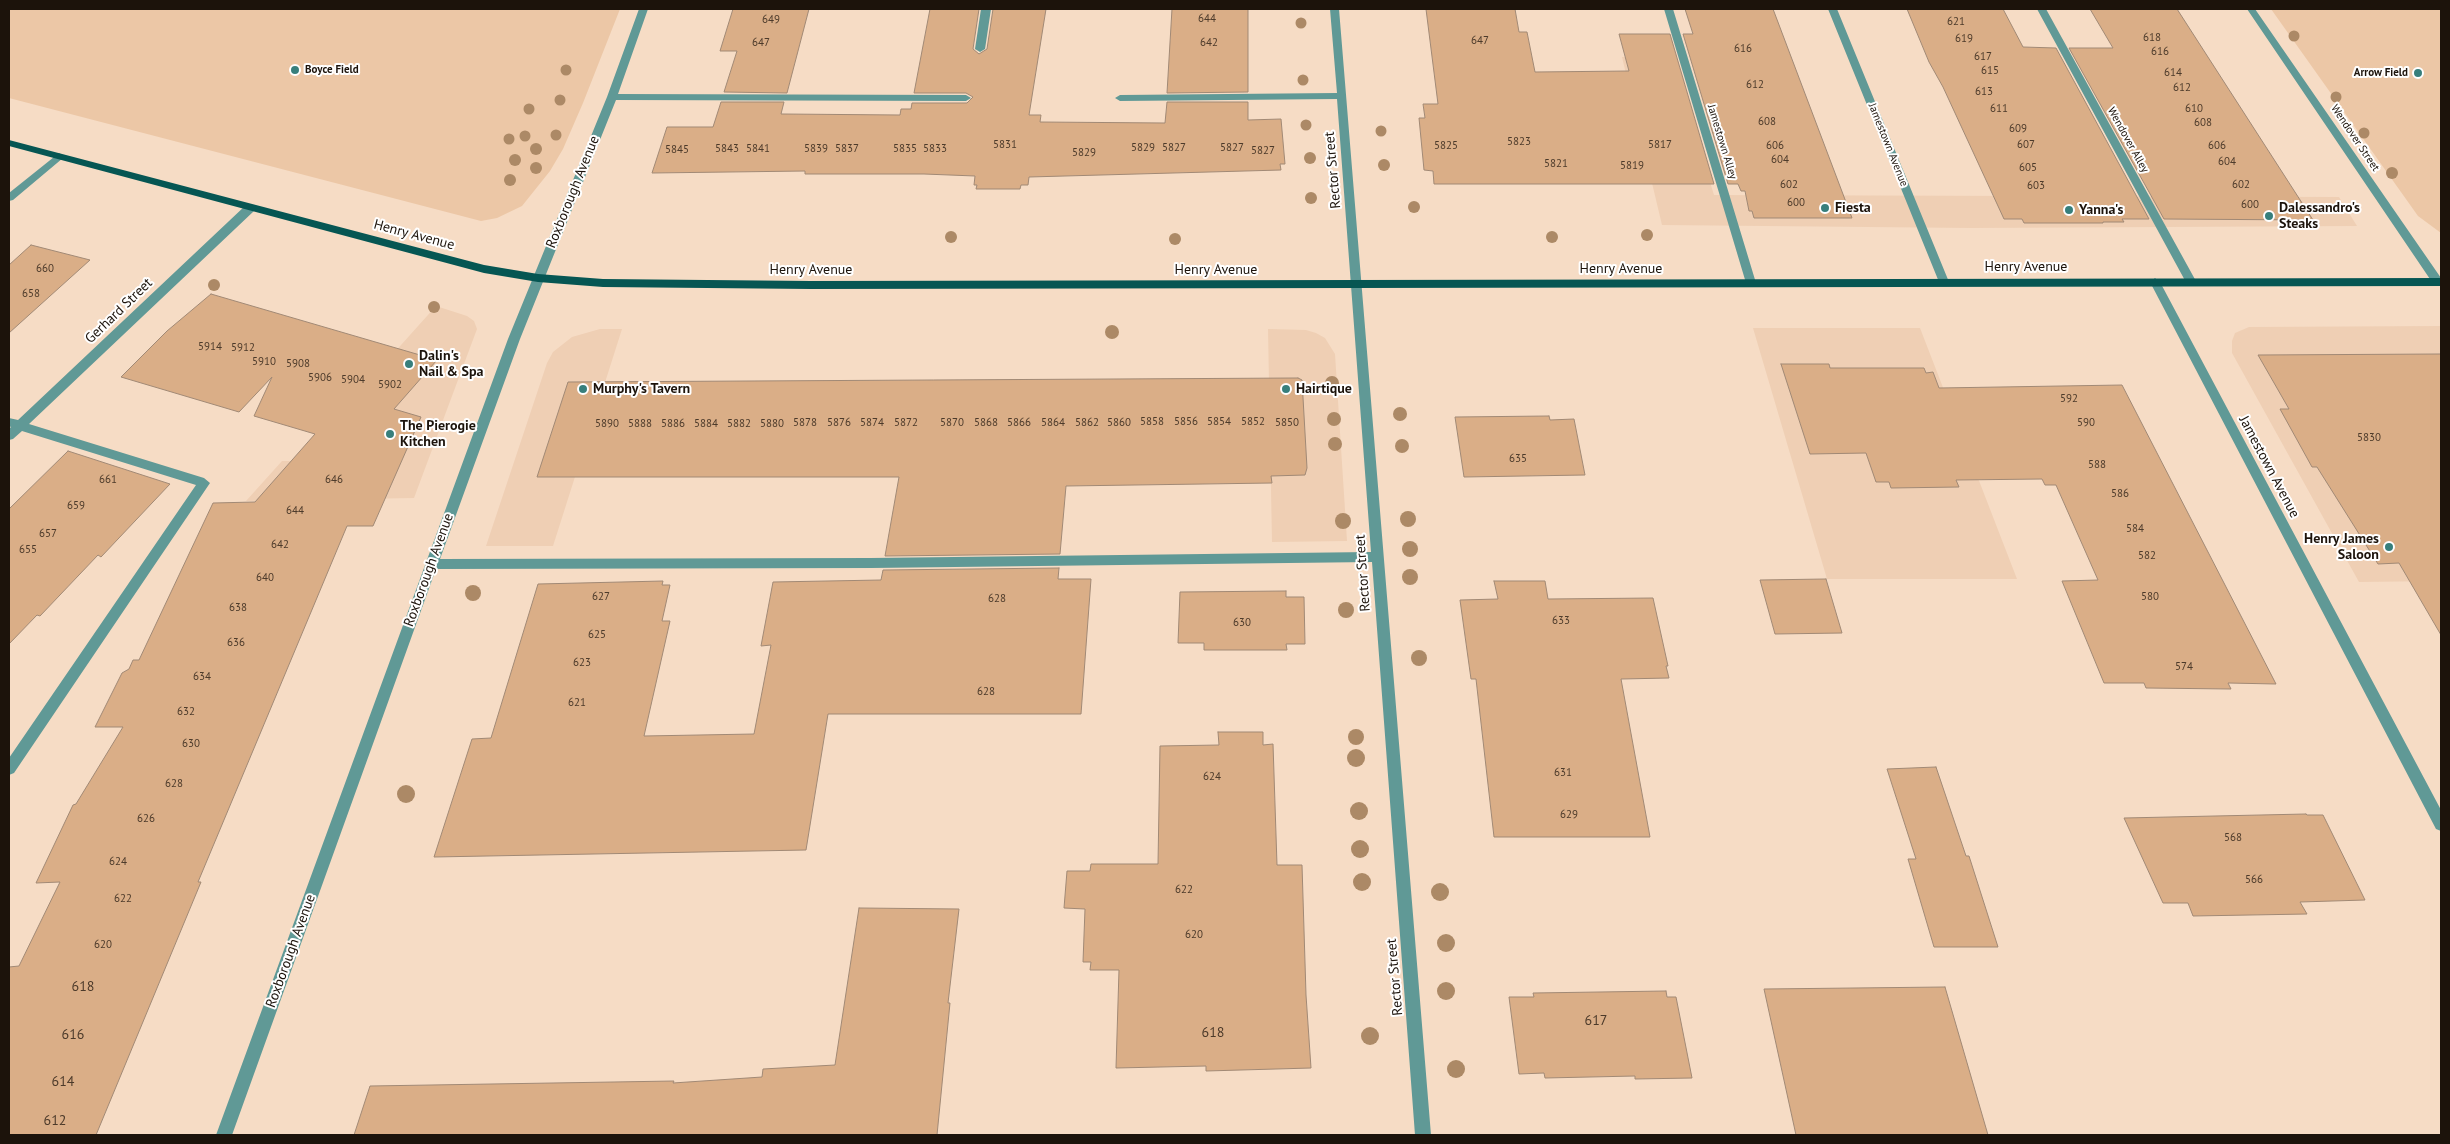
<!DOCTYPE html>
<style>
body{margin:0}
#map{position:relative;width:2450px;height:1144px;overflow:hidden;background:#f6dcc5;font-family:"PT Sans",sans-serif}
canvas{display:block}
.frame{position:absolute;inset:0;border:10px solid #1c130b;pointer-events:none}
</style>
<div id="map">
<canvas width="2450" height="1144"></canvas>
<div class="frame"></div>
</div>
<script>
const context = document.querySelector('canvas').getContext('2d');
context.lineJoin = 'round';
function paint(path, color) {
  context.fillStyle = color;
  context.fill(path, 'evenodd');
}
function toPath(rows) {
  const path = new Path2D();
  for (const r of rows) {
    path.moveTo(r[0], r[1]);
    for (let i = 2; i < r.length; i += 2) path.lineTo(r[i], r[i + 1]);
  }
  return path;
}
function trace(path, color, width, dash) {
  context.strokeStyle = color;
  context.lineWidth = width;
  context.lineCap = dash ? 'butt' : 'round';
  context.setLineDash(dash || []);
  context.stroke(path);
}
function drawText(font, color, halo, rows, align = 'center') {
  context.font = font + ' "PT Sans",sans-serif';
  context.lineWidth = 4;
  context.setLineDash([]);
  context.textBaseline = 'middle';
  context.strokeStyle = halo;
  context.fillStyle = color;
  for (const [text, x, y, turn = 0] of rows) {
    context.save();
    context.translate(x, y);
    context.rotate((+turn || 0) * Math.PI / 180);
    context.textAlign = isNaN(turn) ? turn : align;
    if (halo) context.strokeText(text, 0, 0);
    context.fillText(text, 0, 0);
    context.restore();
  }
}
const built = toPath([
 [1664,34,1714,195,2339,197,2357,226,1971,228,1662,225,1622,57,1649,56],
 [436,306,467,316,474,321,477,329,414,498,246,501,282,461,297,461],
 [2441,326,2441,581,2359,582,2232,353,2232,341,2235,333,2249,327],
 [1753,328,1920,328,2017,579,1827,579],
 [600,329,622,329,553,546,486,546,547,363,553,352,572,337],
 [1268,329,1306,330,1316,333,1325,338,1335,354,1347,541,1272,542]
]);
const green = toPath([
 [9,9,620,9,583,103,563,149,550,171,522,206,497,218,481,221,9,98],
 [2271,9,2441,9,2441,233,2418,216]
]);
const building = toPath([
 [733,9,809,9,787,93,724,92,737,51,720,51,733,9],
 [930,9,979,9,973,49,979,54,987,49,993,9,1046,9,1029,115,1041,115,1040,122,1165,123,1167,102,1248,102,1248,120,1281,119,1285,164,1280,164,1281,170,1029,177,1028,185,1021,185,1020,189,976,189,977,185,974,185,975,176,924,174,805,174,805,171,652,173,667,127,713,127,721,102,784,102,781,114,783,114,900,115,901,109,911,109,912,103,967,103,973,97,966,93,914,93,930,9],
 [1172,9,1248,9,1248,92,1167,93,1172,9],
 [1426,9,1515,9,1519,32,1527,32,1535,72,1629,71,1619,34,1670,34,1714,184,1434,184,1433,171,1424,170,1419,118,1425,118,1423,104,1438,104,1426,9],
 [1685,9,1773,9,1852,218,1754,218,1752,211,1749,211,1745,191,1741,191,1738,184,1728,184,1683,34,1693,34,1685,9],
 [1907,9,2003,9,2023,47,2056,48,2149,219,2122,219,2124,222,2103,222,2103,223,2024,223,2022,219,2004,219,1943,87,1929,62,1907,9],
 [2090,9,2177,9,2313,220,2164,219,2069,48,2113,48,2090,9],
 [31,245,90,260,9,333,9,265,31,245],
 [211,294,437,360,394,409,421,417,373,526,347,526,198,882,201,882,96,1135,9,1135,9,967,19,966,60,882,36,883,73,805,76,804,123,727,95,727,122,673,129,669,133,660,139,660,213,503,255,502,315,434,254,416,272,377,239,412,121,377,167,331,211,294],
 [2441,354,2441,635,2399,563,2378,564,2317,467,2312,467,2280,409,2289,409,2258,355,2441,354],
 [1781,364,1829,364,1830,368,1924,368,1926,373,1933,372,1939,388,2122,385,2276,684,2228,683,2231,689,2146,688,2144,683,2104,683,2062,581,2098,580,2056,485,2045,485,2042,479,1956,480,1959,487,1891,488,1889,482,1876,482,1866,453,1810,454,1781,364],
 [1298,378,1302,380,1307,468,1305,475,1271,476,1272,483,1066,486,1060,554,885,556,899,477,537,477,568,382,1298,378],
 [1549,416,1550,420,1574,419,1585,475,1464,477,1455,417,1549,416],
 [68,451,170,484,101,557,98,555,40,616,37,615,9,644,9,509,68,451],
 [1059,568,1058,579,1091,579,1081,714,828,714,806,850,434,857,472,739,491,738,538,584,663,581,662,585,670,585,662,621,670,621,644,736,754,734,771,645,761,646,773,582,881,580,883,570,1059,568],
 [1826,579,1842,633,1775,634,1760,580,1826,579],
 [1494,581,1545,581,1548,599,1653,598,1668,666,1666,666,1669,678,1621,679,1650,837,1494,837,1476,679,1471,679,1460,600,1498,599,1494,581],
 [1286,591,1286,597,1304,597,1305,644,1286,644,1287,650,1204,650,1204,643,1178,643,1180,592,1286,591],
 [1218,732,1263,732,1263,745,1273,744,1277,865,1302,865,1306,995,1311,1068,1206,1071,1206,1066,1116,1068,1119,970,1090,970,1091,962,1083,962,1085,909,1064,908,1067,871,1090,871,1091,864,1158,864,1160,746,1219,745,1218,732],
 [1936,767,1966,856,1969,856,1998,947,1934,947,1908,859,1916,859,1887,769,1936,767],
 [2306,814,2307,815,2323,815,2365,900,2300,902,2307,914,2193,916,2188,903,2163,903,2124,818,2306,814],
 [859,908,959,909,948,1003,950,1003,937,1135,354,1135,370,1086,674,1081,673,1083,762,1077,763,1069,835,1065,859,908],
 [1945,987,1988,1135,1796,1135,1764,989,1945,987],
 [1666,991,1667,997,1676,997,1692,1078,1635,1079,1635,1076,1545,1078,1544,1073,1519,1074,1509,997,1534,997,1533,993,1666,991]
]);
const minor = toPath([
 [639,9,648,9,618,94,966,95,971,98,966,101,616,100,520,339,440,559,871,558,1371,552,1337,99,1120,101,1115,98,1120,95,1337,93,1330,9,1339,9,1431,1135,1415,1135,1372,562,871,568,436,569,232,1135,216,1135,508,339,607,97,639,9],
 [981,9,991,9,985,49,980,52,975,49,981,9],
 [1664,9,1673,9,1756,283,1755,286,1747,286,1746,283,1664,9],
 [1828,9,1837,9,1949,282,1948,285,1944,286,1939,282,1828,9],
 [2037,9,2046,9,2197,283,2196,286,2188,286,2037,9],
 [2247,9,2255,9,2441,278,2441,285,2434,285,2247,9],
 [59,153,64,156,63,158,13,200,9,201,9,193,59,153],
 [250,204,255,208,254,211,29,424,204,478,210,483,14,773,9,775,9,758,196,485,22,431,13,439,9,440,9,429,11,427,9,426,9,418,18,420,246,205,250,204],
 [2155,278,2160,282,2441,810,2441,831,2436,829,2150,282,2155,278]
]);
const major = toPath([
 [9,140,484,265,538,274,603,279,811,281,2441,278,2441,286,811,289,603,287,538,282,484,273,9,146,9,140]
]);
const trees = [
 [1301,23,5.5],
 [2294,36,5.5],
 [566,70,5.5],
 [1303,80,5.5],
 [2336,97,5.5],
 [560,100,5.5],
 [529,109,5.5],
 [1306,125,5.5],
 [1381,131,5.5],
 [2364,133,5.5],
 [556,135,5.5],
 [525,136,5.5],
 [509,139,5.5],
 [536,149,6],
 [1310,158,6],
 [515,160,6],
 [1384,165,6],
 [536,168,6],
 [2392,173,6],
 [510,180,6],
 [1311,198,6],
 [1414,207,6],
 [1647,235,6],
 [951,237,6],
 [1552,237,6],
 [1175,239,6],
 [214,285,6],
 [434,307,6],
 [1112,332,7],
 [1332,383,7],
 [1400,414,7],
 [1334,419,7],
 [1335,444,7],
 [1402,446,7],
 [1408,519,8],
 [1343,521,8],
 [1410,549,8],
 [1410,577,8],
 [473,593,8],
 [1346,610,8],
 [1419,658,8],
 [1356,737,8],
 [1356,758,9],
 [406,794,9],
 [1359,811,9],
 [1360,849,9],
 [1362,882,9],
 [1440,892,9],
 [1446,943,9],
 [1446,991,9],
 [1370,1036,9],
 [1456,1069,9]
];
const markers = [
 [295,70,5,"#377f7c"],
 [2418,73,5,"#377f7c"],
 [1825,208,5,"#377f7c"],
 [2069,210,5,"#377f7c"],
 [2269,216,5,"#377f7c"],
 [409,364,5,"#377f7c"],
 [583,389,5,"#377f7c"],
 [1286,389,5,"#377f7c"],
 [390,434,5,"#377f7c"],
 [2389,547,5,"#377f7c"]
];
const numberNames = [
 ["644",1207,19],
 ["649",771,20],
 ["621",1956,22],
 ["618",2152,38],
 ["619",1964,39],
 ["647",1480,41],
 ["647",761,43],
 ["642",1209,43],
 ["616",1743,49],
 ["616",2160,52],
 ["617",1983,57],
 ["615",1990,71],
 ["614",2173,73],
 ["612",1755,85],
 ["612",2182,88],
 ["613",1984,92],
 ["611",1999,109],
 ["610",2194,109],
 ["608",1767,122],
 ["608",2203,123],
 ["609",2018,129],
 ["5823",1519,142],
 ["5831",1005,145],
 ["5817",1660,145],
 ["607",2026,145],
 ["5825",1446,146],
 ["606",1775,146],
 ["606",2217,146],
 ["5829",1143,148],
 ["5827",1174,148],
 ["5827",1232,148],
 ["5843",727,149],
 ["5841",758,149],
 ["5839",816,149],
 ["5837",847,149],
 ["5835",905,149],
 ["5833",935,149],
 ["5845",677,150],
 ["5827",1263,151],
 ["5829",1084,153],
 ["604",1780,160],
 ["604",2227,162],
 ["5821",1556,164],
 ["5819",1632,166],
 ["605",2028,168],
 ["602",1789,185],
 ["602",2241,185],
 ["603",2036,186],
 ["600",1796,203],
 ["600",2250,205],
 ["660",45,269],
 ["658",31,294],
 ["5914",210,347],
 ["5912",243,348],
 ["5910",264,362],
 ["5908",298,364],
 ["5906",320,378],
 ["5904",353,380],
 ["5902",390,385],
 ["592",2069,399],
 ["5858",1152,422],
 ["5856",1186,422],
 ["5854",1219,422],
 ["5852",1253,422],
 ["5878",805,423],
 ["5876",839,423],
 ["5874",872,423],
 ["5872",906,423],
 ["5870",952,423],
 ["5868",986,423],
 ["5866",1019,423],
 ["5864",1053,423],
 ["5862",1087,423],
 ["5860",1119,423],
 ["5850",1287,423],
 ["590",2086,423],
 ["5890",607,424],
 ["5888",640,424],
 ["5886",673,424],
 ["5884",706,424],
 ["5882",739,424],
 ["5880",772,424],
 ["5830",2369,438],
 ["635",1518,459],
 ["588",2097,465],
 ["661",108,480],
 ["646",334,480],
 ["586",2120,494],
 ["659",76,506],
 ["644",295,511],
 ["584",2135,529],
 ["657",48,534],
 ["642",280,545],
 ["655",28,550],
 ["582",2147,556],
 ["640",265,578],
 ["627",601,597],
 ["580",2150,597],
 ["628",997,599],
 ["638",238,608],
 ["633",1561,621],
 ["630",1242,623],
 ["625",597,635],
 ["636",236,643],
 ["623",582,663],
 ["574",2184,667],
 ["634",202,677],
 ["628",986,692],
 ["621",577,703],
 ["632",186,712],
 ["630",191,744],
 ["631",1563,773],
 ["624",1212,777],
 ["628",174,784],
 ["629",1569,815],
 ["626",146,819],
 ["568",2233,838],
 ["624",118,862],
 ["566",2254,880],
 ["622",1184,890],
 ["622",123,899],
 ["620",1194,935],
 ["620",103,945]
];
const farPoinames = [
 ["Boyce Field",305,70],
 ["Arrow Field",2408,73,"right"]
];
const farStreetnames = [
 ["Wendover Street",2355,138,56],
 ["Wendover Alley",2128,140,61],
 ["Jamestown Alley",1722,142,73],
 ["Jamestown Avenue",1888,145,68]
];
const streetNames = [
 ["Rector Street",1333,170,-95],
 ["Roxborough Avenue",573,192,-68],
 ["Henry Avenue",414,235,15],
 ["Henry Avenue",2026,267],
 ["Henry Avenue",1621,269],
 ["Henry Avenue",811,270],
 ["Henry Avenue",1216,270],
 ["Gerhard Street",119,311,-44],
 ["Jamestown Avenue",2269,467,62],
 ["Roxborough Avenue",429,570,-70],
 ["Rector Street",1363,573,-94],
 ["Roxborough Avenue",291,951,-70],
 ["Rector Street",1395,977,-95]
];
const poiNames = [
 ["Fiesta",1835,208],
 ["Dalessandro's",2279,208],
 ["Steaks",2279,224],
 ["Yanna's",2079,210],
 ["Dalin's",419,356],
 ["Nail & Spa",419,372],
 ["Murphy's Tavern",593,389],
 ["Hairtique",1296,389],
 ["The Pierogie",400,426],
 ["Kitchen",400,442],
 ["Henry James",2379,539,"right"],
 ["Saloon",2379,555,"right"]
];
const nearNumbernames = [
 ["618",83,987],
 ["617",1596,1021],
 ["618",1213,1033],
 ["616",73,1035],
 ["614",63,1082],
 ["612",55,1121]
];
paint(built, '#efcfb4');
paint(green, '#ecc7a6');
paint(building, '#daae87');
trace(building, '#a18975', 1);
paint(minor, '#609996');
paint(major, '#065653');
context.fillStyle = '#ac8966';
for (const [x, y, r] of trees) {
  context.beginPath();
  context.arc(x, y, r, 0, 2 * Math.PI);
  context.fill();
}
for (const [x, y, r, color] of markers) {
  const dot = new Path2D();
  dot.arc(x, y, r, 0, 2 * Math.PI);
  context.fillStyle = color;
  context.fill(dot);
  trace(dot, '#fff', 2);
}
drawText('11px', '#4c3a2a', null, numberNames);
drawText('bold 11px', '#1c130b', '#fff', farPoinames, 'left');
drawText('11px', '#1c130b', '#fff', farStreetnames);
drawText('14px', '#1c130b', '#fff', streetNames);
drawText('bold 14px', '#1c130b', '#fff', poiNames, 'left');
drawText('14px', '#4c3a2a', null, nearNumbernames);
</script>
